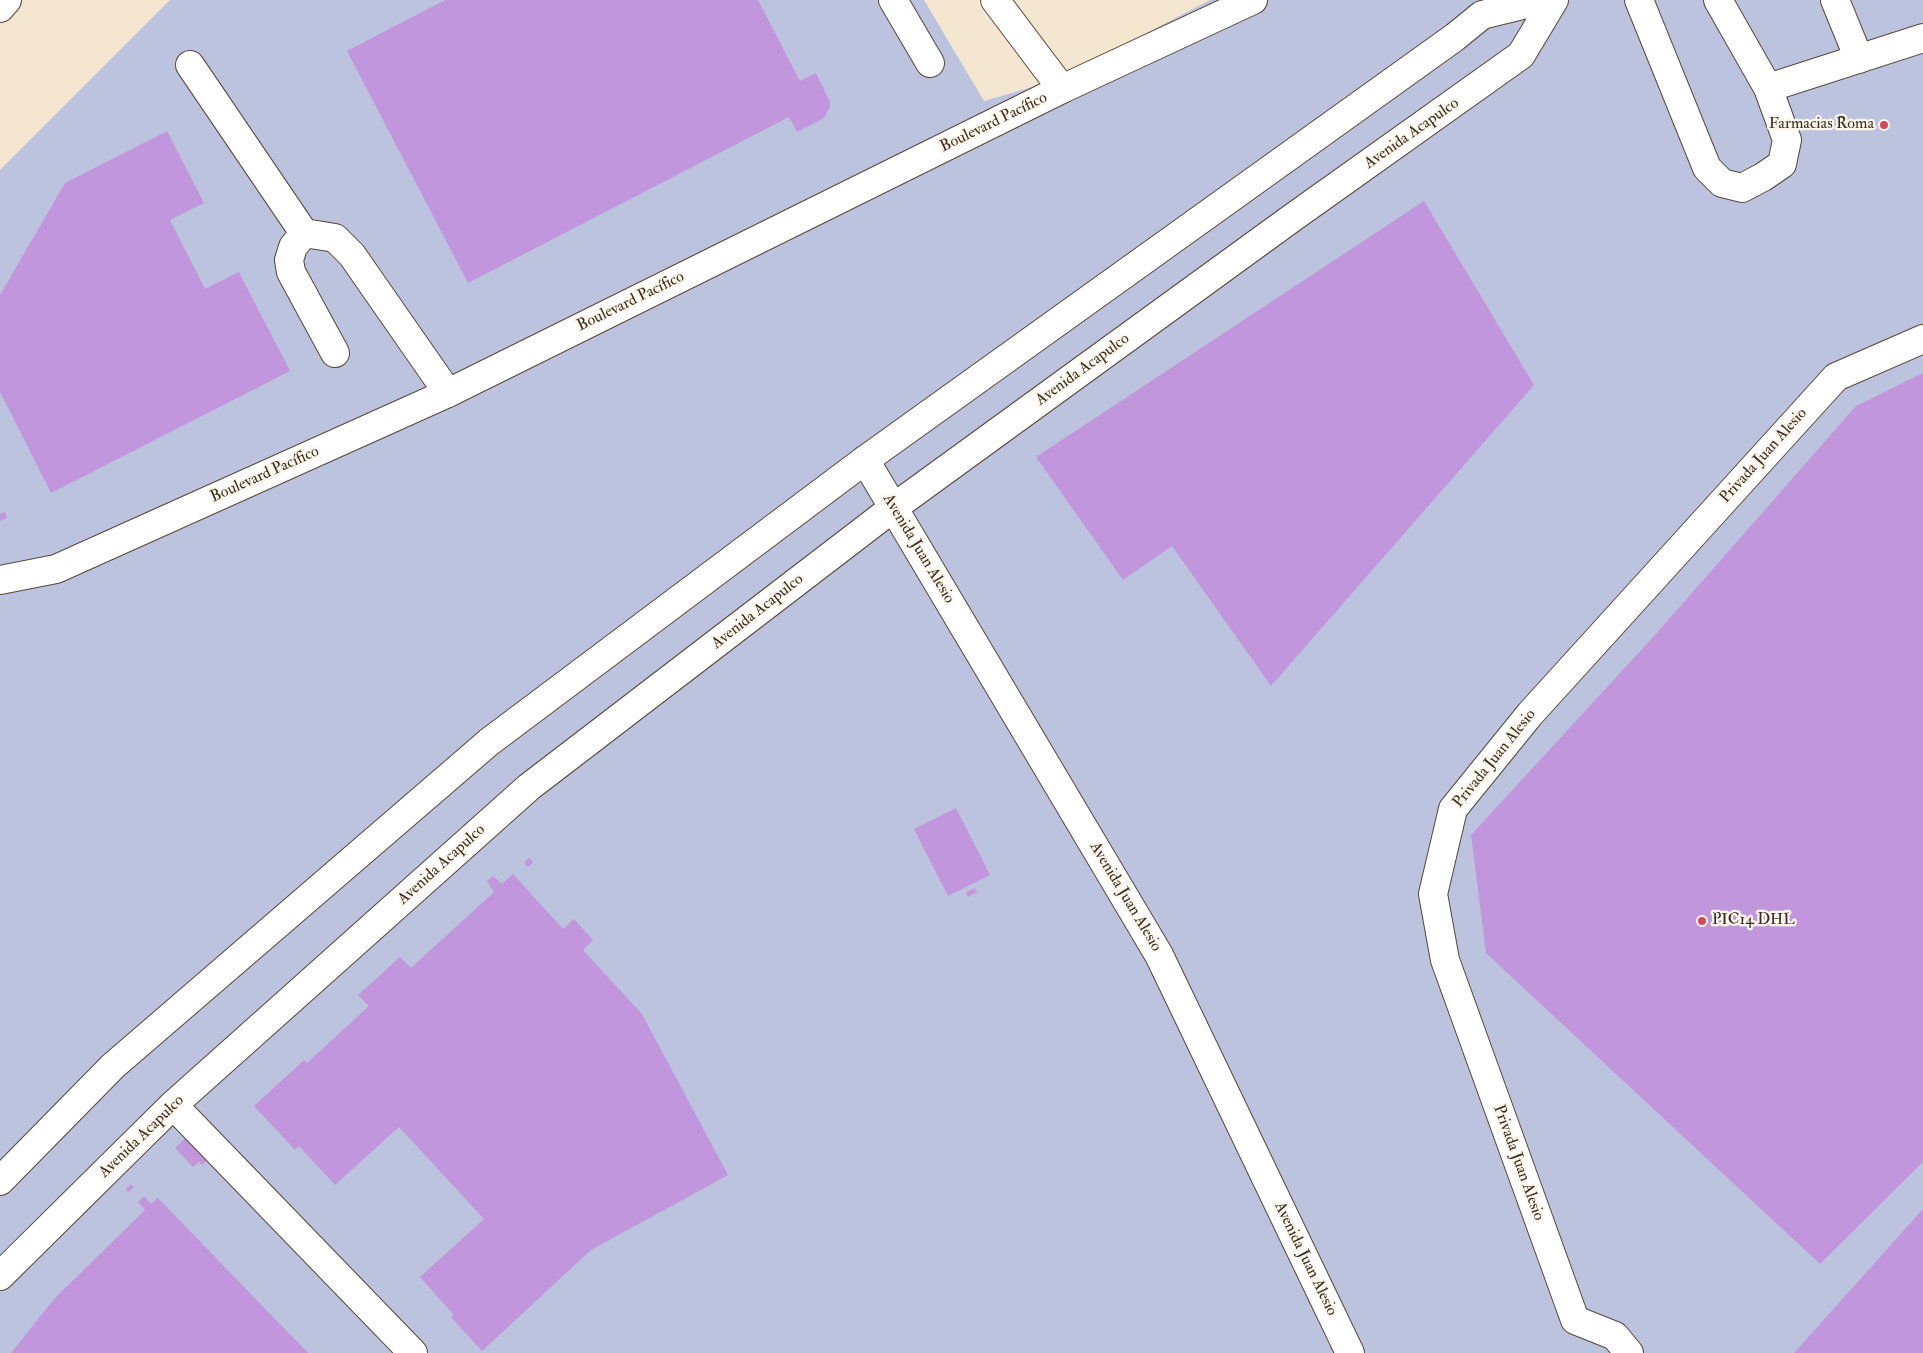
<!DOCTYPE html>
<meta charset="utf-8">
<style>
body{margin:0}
canvas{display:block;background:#f5e7cf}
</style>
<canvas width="1923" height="1353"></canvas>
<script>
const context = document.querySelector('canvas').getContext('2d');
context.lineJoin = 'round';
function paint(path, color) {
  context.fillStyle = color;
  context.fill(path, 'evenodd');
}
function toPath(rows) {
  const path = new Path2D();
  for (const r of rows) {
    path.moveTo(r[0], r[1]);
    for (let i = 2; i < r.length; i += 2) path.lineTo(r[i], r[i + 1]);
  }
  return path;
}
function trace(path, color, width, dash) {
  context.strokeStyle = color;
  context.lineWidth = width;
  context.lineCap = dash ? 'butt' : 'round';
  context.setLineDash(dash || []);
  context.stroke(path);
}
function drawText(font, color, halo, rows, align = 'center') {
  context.font = font + ' "IM FELL Double Pica",serif';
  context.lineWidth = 4.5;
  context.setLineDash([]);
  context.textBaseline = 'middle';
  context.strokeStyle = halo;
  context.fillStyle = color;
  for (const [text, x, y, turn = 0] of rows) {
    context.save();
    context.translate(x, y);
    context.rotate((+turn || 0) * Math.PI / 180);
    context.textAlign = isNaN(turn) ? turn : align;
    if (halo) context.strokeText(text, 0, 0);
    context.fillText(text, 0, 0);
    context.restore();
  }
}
const industrial = toPath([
 [170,0,924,0,984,101,1056,80,1210,0,1923,0,1923,1353,0,1353,0,170]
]);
const building = toPath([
 [445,0,758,0,800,81,816,73,830,102,830,107,824,118,797,132,789,117,468,283,347,51],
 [167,131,204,203,170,220,205,289,239,272,290,371,51,493,0,392,0,295,65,183],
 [1424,201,1534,385,1271,686,1172,546,1123,580,1036,457],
 [1923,373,1923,1162,1820,1264,1486,953,1471,835,1655,635,1856,406],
 [5,512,7,518,0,521,0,514],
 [956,808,990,875,948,896,914,829],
 [529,858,533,862,528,867,524,863],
 [513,874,563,929,574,919,593,940,583,950,642,1014,728,1175,591,1250,482,1351,451,1317,454,1315,420,1277,484,1219,399,1127,335,1185,299,1146,295,1150,254,1106,304,1060,307,1063,369,1006,358,995,400,957,411,968,494,892,487,881,493,876,502,884],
 [975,888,977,892,968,897,966,892],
 [188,1136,208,1159,202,1165,199,1162,193,1167,175,1148],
 [131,1184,134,1187,129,1192,126,1189],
 [144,1196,151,1204,158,1198,308,1353,11,1353,54,1299,145,1210,138,1202],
 [1923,1209,1923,1353,1794,1353]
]);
const minor = toPath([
 [893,0,930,63],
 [995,0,1062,89],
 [1639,0,1707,168,1722,183,1742,188,1763,177,1782,164,1787,140,1768,88,1923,38],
 [1718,0,1768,88],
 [1835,0,1859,59],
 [0,8,7,0],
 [190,65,304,233,335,238,352,255,448,393],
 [304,233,293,247,289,260,291,272,335,353],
 [865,460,1159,955,1350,1353],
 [173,1105,413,1353],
 [1629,1353,1615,1336,1575,1320,1445,960,1433,894,1453,809,1530,714,1836,377,1923,339]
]);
const major = toPath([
 [0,580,56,569,448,393,1062,89,1253,0],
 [0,1181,113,1066,489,742,865,460,1455,37,1482,15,1543,0],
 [0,1276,173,1105,529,787,893,508,1292,218,1521,55,1554,0]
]);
const markers = [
 [1884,125,5,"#d1495b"],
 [1702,921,5,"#d1495b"]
];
const streetNames = [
 ["Boulevard Pacífico",994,123,-26],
 ["Avenida Acapulco",1412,134,-35],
 ["Boulevard Pacífico",631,302,-26],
 ["Avenida Acapulco",1083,370,-36],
 ["Privada Juan Alesio",1764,456,-48],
 ["Boulevard Pacífico",265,475,-24],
 ["Avenida Juan Alesio",918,549,59],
 ["Avenida Acapulco",758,612,-38],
 ["Privada Juan Alesio",1495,759,-51],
 ["Avenida Acapulco",442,865,-42],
 ["Avenida Juan Alesio",1125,897,59],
 ["Avenida Acapulco",142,1137,-44],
 ["Privada Juan Alesio",1518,1163,70],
 ["Avenida Juan Alesio",1305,1259,64]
];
const poiNames = [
 ["Farmacias Roma",1874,125],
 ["PIC14 DHL",1712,921,"left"]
];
paint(industrial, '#bcc3de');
paint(building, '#c296dc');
trace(minor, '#574639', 30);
trace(major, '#574639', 30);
trace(minor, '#fff', 28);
trace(major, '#fff', 28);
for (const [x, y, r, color] of markers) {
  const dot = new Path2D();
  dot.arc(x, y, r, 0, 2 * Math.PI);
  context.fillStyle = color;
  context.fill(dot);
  trace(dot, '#fbf7ec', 2);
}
drawText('16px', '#3b2a1e', '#fbf7ec', streetNames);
drawText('16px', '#3b2a1e', '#fbf7ec', poiNames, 'right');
</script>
